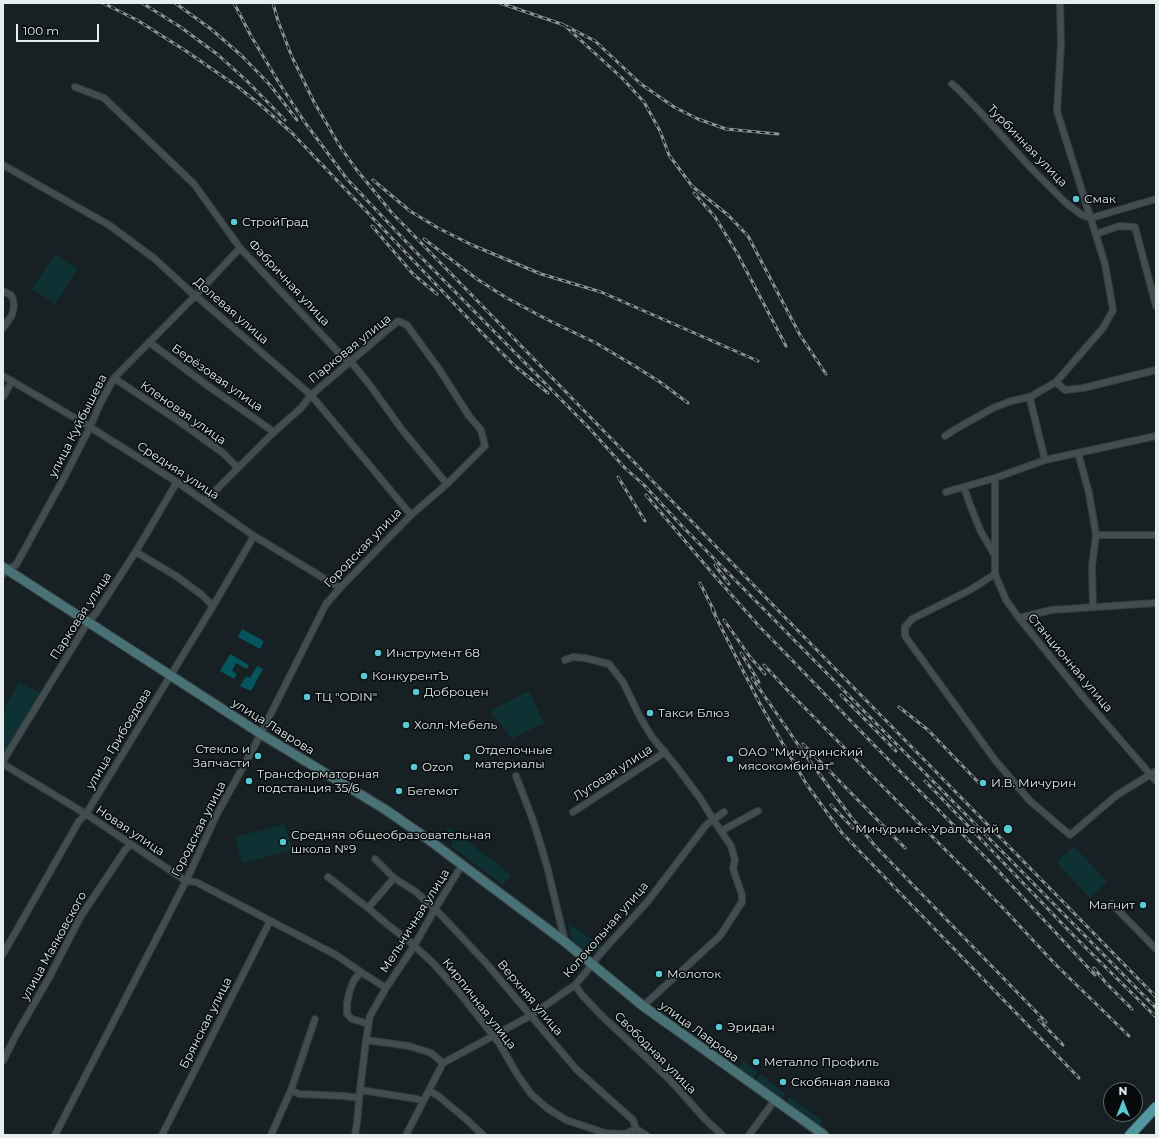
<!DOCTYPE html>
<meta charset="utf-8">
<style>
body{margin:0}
#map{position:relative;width:1159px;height:1138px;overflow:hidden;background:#172123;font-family:Montserrat,sans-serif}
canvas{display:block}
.frame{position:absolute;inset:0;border:4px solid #e6edee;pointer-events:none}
.north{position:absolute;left:1103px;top:1082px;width:40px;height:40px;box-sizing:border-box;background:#060a0b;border:1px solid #606566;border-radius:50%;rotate:0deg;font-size:11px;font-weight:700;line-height:16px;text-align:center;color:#e6edee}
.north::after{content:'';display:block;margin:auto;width:14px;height:18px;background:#52cbd7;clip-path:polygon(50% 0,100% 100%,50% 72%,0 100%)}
.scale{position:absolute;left:16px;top:24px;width:83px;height:18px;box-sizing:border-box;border:2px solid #e6edee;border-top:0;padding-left:5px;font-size:12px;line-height:14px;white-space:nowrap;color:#e6edee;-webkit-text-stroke:3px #060a0b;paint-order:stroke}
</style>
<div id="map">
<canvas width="1159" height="1138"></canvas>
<div class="frame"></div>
<div class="north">N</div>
<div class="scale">100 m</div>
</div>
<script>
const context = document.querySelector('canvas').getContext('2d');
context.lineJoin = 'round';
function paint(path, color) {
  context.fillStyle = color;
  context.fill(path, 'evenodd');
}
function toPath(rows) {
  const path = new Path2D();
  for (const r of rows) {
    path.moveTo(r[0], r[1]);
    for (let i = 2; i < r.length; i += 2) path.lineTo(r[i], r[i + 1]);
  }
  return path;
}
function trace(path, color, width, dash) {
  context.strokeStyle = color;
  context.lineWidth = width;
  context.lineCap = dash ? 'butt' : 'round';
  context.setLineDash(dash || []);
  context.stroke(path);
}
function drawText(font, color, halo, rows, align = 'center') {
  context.font = font + ' Montserrat,sans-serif';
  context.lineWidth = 3;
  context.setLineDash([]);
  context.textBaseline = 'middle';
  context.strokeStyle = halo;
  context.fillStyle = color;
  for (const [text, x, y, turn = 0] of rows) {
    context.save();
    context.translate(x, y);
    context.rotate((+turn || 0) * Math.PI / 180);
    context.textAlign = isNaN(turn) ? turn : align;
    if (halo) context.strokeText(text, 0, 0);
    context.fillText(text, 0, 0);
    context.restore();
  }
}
const green = toPath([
 [55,254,78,269,55,304,32,289],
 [19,682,42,694,3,756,3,710],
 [529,691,544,723,512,739,490,711],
 [285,824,292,850,242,863,235,837],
 [449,827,511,875,503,885,451,846,453,843,443,835],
 [1074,846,1107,882,1090,898,1056,862],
 [568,923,603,947,590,955,572,942],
 [744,1061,758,1072,753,1079,738,1068],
 [761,1074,785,1094,783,1097,779,1099,755,1081],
 [790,1097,823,1121,818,1126,788,1105,788,1099]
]);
const forest = toPath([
 [242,629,264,641,260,649,238,637],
 [230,654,249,665,247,669,236,663,232,671,237,674,234,679,220,671],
 [257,666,263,669,251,691,240,686,246,676,250,678]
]);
const minor = toPath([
 [952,84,958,89,985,117,1029,166,1066,203,1082,215,1091,218],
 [75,87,104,98,194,184,240,248,341,355,351,362,369,384,403,431,447,484],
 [3,165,109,225,155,259,195,296,202,301,311,395,411,515],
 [1091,218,1156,199],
 [1096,234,1119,226,1135,227,1156,306],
 [3,291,11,295,13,299,14,306,12,315,3,328],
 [149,342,208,386,274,432],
 [3,376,82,422,177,482,254,536,340,588],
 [114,378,180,422,223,453,238,468],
 [1056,382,1065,390,1083,388,1156,370],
 [3,397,12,381],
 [945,436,954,430,993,408,1011,401,1030,397],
 [1078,453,1089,493,1096,535,1092,566,1093,607],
 [1045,460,1031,403,1030,397,1056,382,1103,328,1113,310,1105,264,1057,111,1061,45,1060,3],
 [995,478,995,574,1006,600,1019,618,1084,698,1156,781],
 [964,487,969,502,980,530,994,554],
 [946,492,995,478,1045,460,1156,436],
 [1096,535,1156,535],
 [136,552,176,576,202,595,213,606],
 [3,574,7,569,16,565,65,476,90,427,100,404,114,378,195,296,240,248],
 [995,574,970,590,912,619,905,627,905,636,995,760,1030,801,1070,835,1117,795,1156,771],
 [1019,618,1051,610,1156,603],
 [565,660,573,657,585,658,609,664,623,682,640,717,652,737,676,766,700,798,713,819,731,846,735,860,733,869,742,895,742,902,720,936,643,1006],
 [3,761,88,622,96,613,135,553,177,482],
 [3,764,86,814,186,881,196,882,336,955,361,972,386,988],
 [516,776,534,823,547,866,565,942],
 [573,812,665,752],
 [721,831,758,811],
 [375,859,394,878,416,892,440,914,486,963,577,1070,633,1120,636,1129,646,1135],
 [328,877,368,908,388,925,410,942,432,962,458,991,499,1043,517,1074,531,1094,547,1108,566,1120,605,1133,625,1134,636,1129],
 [1112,904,1156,949],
 [368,908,394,878],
 [3,954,79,821,86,814,213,606,254,536],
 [361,972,354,980,350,990,347,1003,347,1014,352,1019,369,1024],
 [575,985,582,995,602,1016,670,1080,705,1119,722,1135],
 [366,1040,409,1046,431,1053,443,1063],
 [3,1061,16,1035,50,976,81,916,125,850,130,845],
 [291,1090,299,1094,344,1096,359,1098],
 [360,1090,417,1099,423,1101],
 [429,1091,437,1095,467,1120,483,1135],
 [55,1135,186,881,216,816,254,747,326,604,340,588,411,515,447,484,485,446,481,430,469,416,439,369,407,325,398,321,311,395,301,408,274,432,205,501],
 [162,1135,270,921],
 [271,1135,291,1090,315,1019],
 [355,1135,357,1123,360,1090,366,1040,370,1016,386,988,414,946,435,909,462,865],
 [406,1135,443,1063,530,1016,575,985,592,965,599,955,648,901,706,825,724,812],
 [749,1135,775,1100]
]);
const secondary = toPath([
 [3,567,261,734,386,810,425,837,565,942,643,1006,824,1135]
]);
const primary = toPath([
 [1130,1135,1156,1107]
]);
const rail = toPath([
 [103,3,137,20,186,51,238,87,258,103,291,132,484,335,515,366,548,393],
 [142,3,179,26,217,54,246,80,285,120],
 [175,3,211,29,242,56,270,85,297,120],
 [234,3,251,36,281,86,306,124,347,179,413,249,590,429,625,468,644,485,681,525,1156,1008],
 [273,3,278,21,292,57,314,102,341,148,356,169,392,213,771,603,1156,997],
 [500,3,564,25,595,41,641,84,674,107,698,119,726,129,778,134],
 [564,25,622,78,644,102,660,131,669,155,692,186,728,215,748,236,800,335,826,374],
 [373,180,410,211,438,228,472,245,541,274,601,292,758,361],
 [694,193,715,217,737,253,786,346],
 [372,226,413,274,437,294],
 [424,239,477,279,505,297,548,320,596,343,633,365,660,382,688,403],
 [618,477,645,521],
 [646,495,713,574,758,625,876,747,990,862,1095,975],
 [715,565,729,584],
 [700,583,715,613],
 [712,609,733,651,759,702,784,746,807,785,842,833,1079,1078],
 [724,620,750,657,765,674],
 [741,653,759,682],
 [764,665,790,693,1004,909,1055,964,1129,1036],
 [752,678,801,749,851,817,876,847,1046,1022],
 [841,695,896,751],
 [899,707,928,730,979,783],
 [803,744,905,848],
 [925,781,1074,936,1156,1017],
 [831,805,853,828],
 [1094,968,1106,983,1132,1009],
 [1039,1020,1063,1045]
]);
const markers = [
 [1076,199,4,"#52cbd7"],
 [234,222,4,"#52cbd7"],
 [378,653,4,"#52cbd7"],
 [364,676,4,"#52cbd7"],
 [416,692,4,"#52cbd7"],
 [307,697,4,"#52cbd7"],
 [650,713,4,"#52cbd7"],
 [406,725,4,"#52cbd7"],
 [258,756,4,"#52cbd7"],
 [467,757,4,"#52cbd7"],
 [730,759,4,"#52cbd7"],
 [414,767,4,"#52cbd7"],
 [249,781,4,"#52cbd7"],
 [983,783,4,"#52cbd7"],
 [399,791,4,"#52cbd7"],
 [1008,829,5,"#52cbd7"],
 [283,842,4,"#52cbd7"],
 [1143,905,4,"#52cbd7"],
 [659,974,4,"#52cbd7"],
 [719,1027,4,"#52cbd7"],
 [756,1062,4,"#52cbd7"],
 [783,1082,4,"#52cbd7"]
];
const streetNames = [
 ["Турбинная улица",1027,146,46],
 ["Фабричная улица",289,283,47],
 ["Долевая улица",231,311,41],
 ["Парковая улица",350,349,-39],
 ["Берёзовая улица",217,378,35],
 ["Кленовая улица",183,413,35],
 ["улица Куйбышева",78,426,-63],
 ["Средняя улица",178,471,33],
 ["Городская улица",363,548,-46],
 ["Парковая улица",81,616,-57],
 ["Станционная улица",1070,663,50],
 ["улица Лаврова",273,727,32],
 ["улица Грибоедова",119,739,-59],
 ["Луговая улица",613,773,-33],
 ["Городская улица",199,829,-63],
 ["Новая улица",130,831,34],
 ["Мельничная улица",415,921,-58],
 ["Колокольная улица",606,930,-49],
 ["улица Маяковского",54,946,-61],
 ["Верхняя улица",530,998,50],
 ["Кирпичная улица",479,1004,52],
 ["Брянская улица",206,1023,-63],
 ["улица Лаврова",699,1032,36],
 ["Свободная улица",655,1053,45]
];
const poiNames = [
 ["Смак",1084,199],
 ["СтройГрад",242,222],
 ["Инструмент 68",386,653],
 ["КонкурентЪ",372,676],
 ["Доброцен",424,692],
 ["ТЦ \"ODIN\"",315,697],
 ["Такси Блюз",658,713],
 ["Холл-Мебель",414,725],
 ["Стекло и",250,749,"right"],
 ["Запчасти",250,763,"right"],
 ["Отделочные",475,750],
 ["материалы",475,764],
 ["ОАО \"Мичуринский",738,752],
 ["мясокомбинат\"",738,766],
 ["Ozon",422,767],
 ["Трансформаторная",257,774],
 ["подстанция 35/6",257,788],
 ["И.В. Мичурин",991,783],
 ["Бегемот",407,791],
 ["Мичуринск-Уральский",999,829,"right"],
 ["Средняя общеобразовательная",291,835],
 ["школа №9",291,849],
 ["Магнит",1135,905,"right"],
 ["Молоток",667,974],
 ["Эридан",727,1027],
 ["Металло Профиль",764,1062],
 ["Скобяная лавка",791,1082]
];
paint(green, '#0e3134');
paint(forest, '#03565d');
trace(minor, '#353d3e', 8);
trace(secondary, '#353d3e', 11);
trace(primary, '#353d3e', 12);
trace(minor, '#424d4f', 6);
trace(secondary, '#497277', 9);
trace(primary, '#50979f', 10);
trace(rail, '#8a9294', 3);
trace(rail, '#060a0b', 1.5, [4.5]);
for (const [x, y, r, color] of markers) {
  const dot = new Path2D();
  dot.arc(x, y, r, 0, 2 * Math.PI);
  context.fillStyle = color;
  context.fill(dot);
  trace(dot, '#060a0b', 1.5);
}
drawText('12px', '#e6edee', '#060a0b', streetNames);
drawText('12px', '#e6edee', '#060a0b', poiNames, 'left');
</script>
